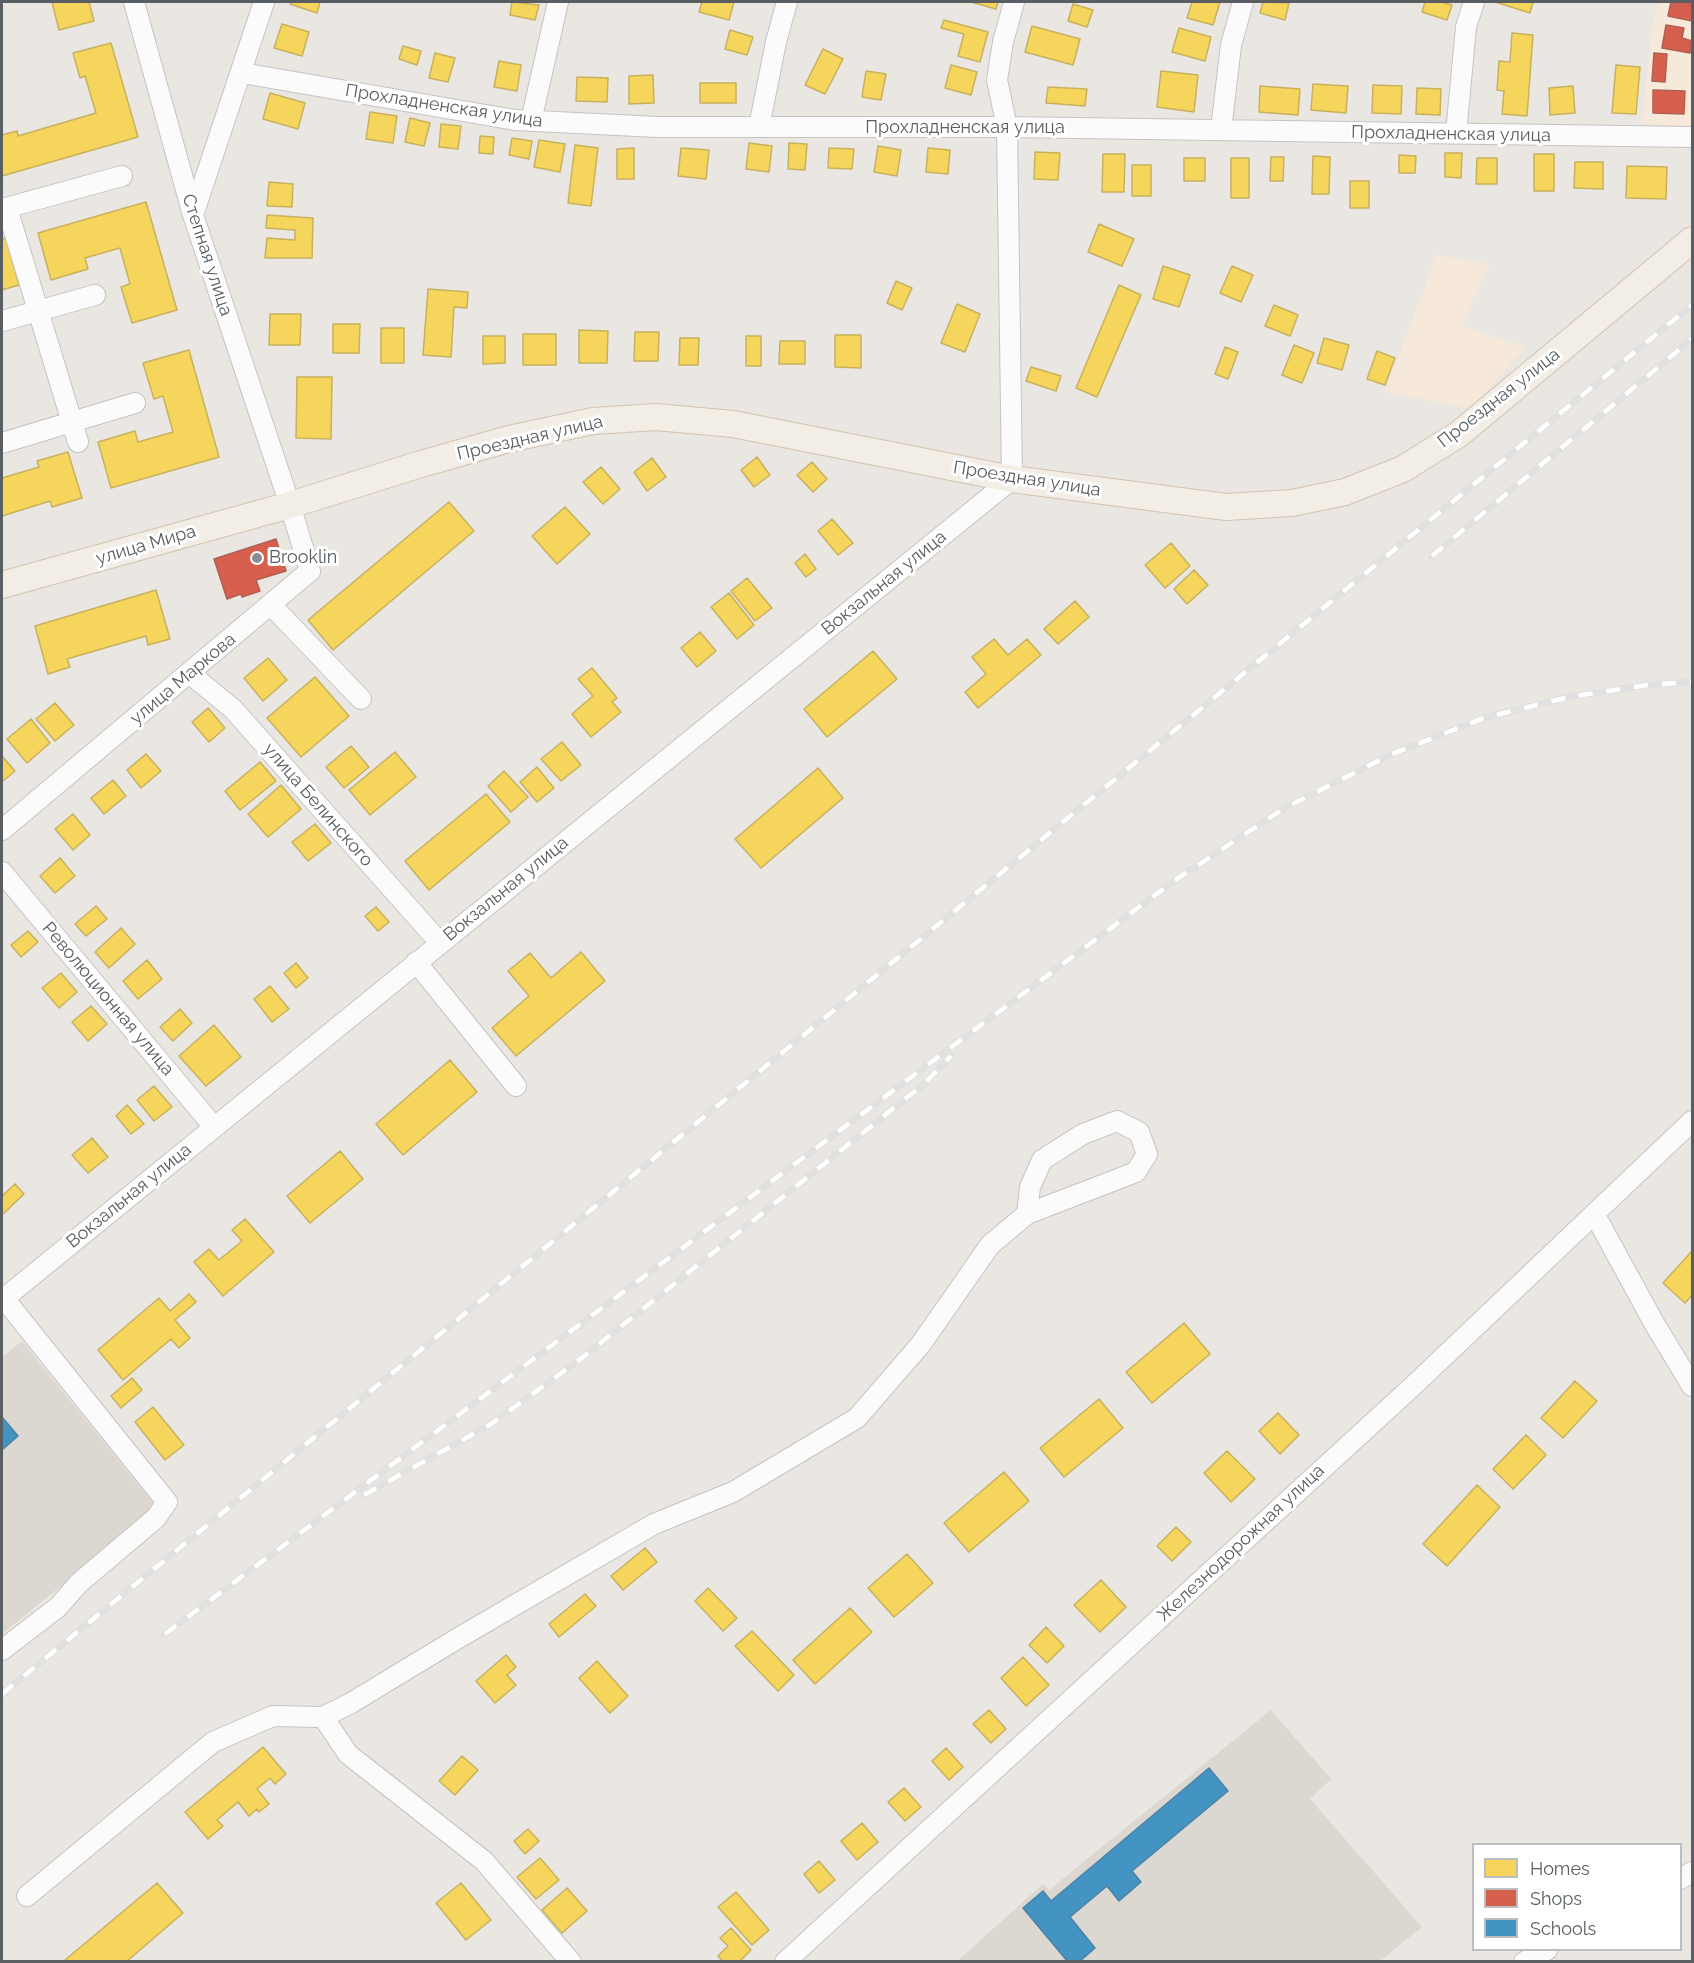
<!DOCTYPE html>
<meta charset="utf-8">
<style>
body{margin:0}
#map{position:relative;width:1694px;height:1963px;overflow:hidden;background:#eae6e2;font-family:Raleway,sans-serif}
canvas{display:block}
.frame{position:absolute;inset:0;border:3px solid #585e62;pointer-events:none}
.legend{position:absolute;left:1472px;top:1843px;width:210px;height:108px;box-sizing:border-box;background:#fff;border:2px solid #bcbfc0;margin:0;padding:8px 10px;list-style:none;font-size:18px;color:#585e62}
.legend li{display:flex;align-items:center;gap:12px;height:30px}
.legend b{width:30px;border:2px solid #bcbfc0}
</style>
<div id="map">
<canvas width="1694" height="1963"></canvas>
<div class="frame"></div>
<ul class="legend">
<li><b style="height:16px;background:#f6d55c"></b>Homes</li>
<li><b style="height:16px;background:#d6604d"></b>Shops</li>
<li><b style="height:16px;background:#4393c3"></b>Schools</li>
</ul>
</div>
<script>
const context = document.querySelector('canvas').getContext('2d');
context.lineJoin = 'round';
function paint(path, color) {
  context.fillStyle = color;
  context.fill(path, 'evenodd');
}
function toPath(rows) {
  const path = new Path2D();
  for (const r of rows) {
    path.moveTo(r[0], r[1]);
    for (let i = 2; i < r.length; i += 2) path.lineTo(r[i], r[i + 1]);
  }
  return path;
}
function trace(path, color, width, dash) {
  context.strokeStyle = color;
  context.lineWidth = width;
  context.lineCap = dash ? 'butt' : 'round';
  context.setLineDash(dash || []);
  context.stroke(path);
}
function drawText(font, color, halo, rows, align = 'center') {
  context.font = font + ' Raleway,sans-serif';
  context.lineWidth = 6;
  context.setLineDash([]);
  context.textBaseline = 'middle';
  context.strokeStyle = halo;
  context.fillStyle = color;
  for (const [text, x, y, turn = 0] of rows) {
    context.save();
    context.translate(x, y);
    context.rotate((+turn || 0) * Math.PI / 180);
    context.textAlign = isNaN(turn) ? turn : align;
    if (halo) context.strokeText(text, 0, 0);
    context.fillText(text, 0, 0);
    context.restore();
  }
}
const commercial = toPath([
 [1659,2,1692,2,1692,128,1642,124,1652,28],
 [1437,255,1489,264,1462,325,1525,348,1471,409,1385,392]
]);
const education = toPath([
 [22,1341,157,1508,2,1634,2,1357],
 [1271,1710,1331,1779,1310,1799,1422,1927,1380,1961,956,1962,1043,1884,1049,1890]
]);
const homes = toPath([
 [52,2,89,2,94,21,59,30,52,2],
 [291,2,320,2,317,13,290,4,291,2],
 [512,2,539,5,535,20,510,15,512,2],
 [702,2,734,2,729,20,699,12,702,2],
 [971,2,998,2,996,9,971,2],
 [1192,2,1220,2,1213,25,1187,18,1192,2],
 [1263,2,1289,3,1285,20,1260,13,1263,2],
 [1425,2,1440,2,1452,5,1447,20,1422,12,1425,2],
 [1495,2,1533,2,1530,13,1495,2],
 [1073,4,1093,10,1087,27,1068,21,1073,4],
 [944,20,988,32,980,62,958,56,964,34,941,28,944,20],
 [282,24,309,32,302,56,274,48,282,24],
 [1032,26,1080,39,1073,65,1025,52,1032,26],
 [1179,28,1211,37,1205,61,1172,52,1179,28],
 [730,30,753,37,747,55,725,49,730,30],
 [1512,33,1533,35,1527,116,1502,114,1504,91,1497,90,1499,61,1510,62,1512,33],
 [111,43,138,137,2,176,2,135,17,131,18,136,96,113,85,76,80,78,73,53,111,43],
 [403,46,421,51,417,65,399,59,403,46],
 [823,49,843,59,825,94,805,85,823,49],
 [435,53,455,58,448,82,429,78,435,53],
 [499,61,521,65,517,91,494,87,499,61],
 [951,65,977,72,971,95,945,88,951,65],
 [1616,65,1640,67,1636,114,1612,113,1616,65],
 [866,71,886,74,881,100,862,97,866,71],
 [1161,71,1198,75,1194,112,1157,107,1161,71],
 [653,75,654,103,629,104,629,76,653,75],
 [577,77,608,78,607,102,576,101,577,77],
 [700,83,736,83,736,103,700,103,700,83],
 [1313,84,1348,86,1346,113,1311,110,1313,84],
 [1373,85,1402,86,1401,114,1372,113,1373,85],
 [1260,86,1300,89,1298,115,1259,112,1260,86],
 [1573,86,1575,113,1550,115,1549,88,1573,86],
 [1048,87,1087,89,1085,106,1046,103,1048,87],
 [1417,88,1441,89,1440,115,1416,114,1417,88],
 [270,93,305,103,298,129,263,119,270,93],
 [370,112,397,116,393,143,366,139,370,112],
 [410,118,430,123,424,146,405,142,410,118],
 [441,124,461,126,458,149,439,147,441,124],
 [480,136,494,137,493,154,479,153,480,136],
 [512,138,532,141,529,159,509,155,512,138],
 [539,140,565,144,560,172,534,167,539,140],
 [749,143,772,146,769,172,746,169,749,143],
 [789,143,807,144,805,170,788,169,789,143],
 [575,145,598,148,591,206,568,203,575,145],
 [878,146,901,150,897,176,874,172,878,146],
 [634,148,634,179,617,179,617,149,634,148],
 [681,148,709,150,706,179,678,176,681,148],
 [829,148,854,149,852,169,828,168,829,148],
 [928,148,950,150,948,174,926,172,928,148],
 [1035,152,1060,153,1058,180,1034,179,1035,152],
 [1445,153,1462,153,1461,178,1445,177,1445,153],
 [1103,154,1125,154,1124,192,1102,192,1103,154],
 [1534,154,1554,154,1554,191,1534,191,1534,154],
 [1399,155,1416,156,1415,173,1399,173,1399,155],
 [1313,156,1330,157,1329,194,1312,194,1313,156],
 [1271,157,1284,157,1283,181,1270,181,1271,157],
 [1184,158,1205,158,1205,181,1184,181,1184,158],
 [1231,158,1249,158,1249,198,1231,198,1231,158],
 [1477,158,1497,158,1497,184,1476,184,1477,158],
 [1575,162,1603,162,1603,189,1574,188,1575,162],
 [1132,165,1151,165,1151,196,1132,196,1132,165],
 [1627,166,1667,167,1666,199,1626,198,1627,166],
 [1350,181,1369,181,1369,208,1350,208,1350,181],
 [269,182,293,184,292,207,267,206,269,182],
 [146,202,177,310,132,323,121,287,130,284,120,248,85,258,88,269,51,280,38,233,146,202],
 [267,215,313,218,312,258,265,258,267,238,295,240,295,230,266,228,267,215],
 [1099,224,1134,239,1122,266,1088,252,1099,224],
 [6,238,19,285,2,290,2,239,6,238],
 [1163,266,1190,275,1179,307,1153,299,1163,266],
 [1232,266,1253,275,1241,302,1220,293,1232,266],
 [896,281,912,288,902,310,887,303,896,281],
 [1119,285,1141,295,1097,397,1076,388,1119,285],
 [428,289,468,292,467,308,454,307,451,357,423,355,428,289],
 [957,304,980,314,965,352,941,343,957,304],
 [1274,305,1298,315,1290,336,1265,326,1274,305],
 [270,314,301,314,300,345,269,345,270,314],
 [333,324,360,324,359,353,333,353,333,324],
 [381,328,404,328,404,363,381,363,381,328],
 [579,330,608,331,607,363,579,363,579,330],
 [635,332,659,332,658,361,634,361,635,332],
 [523,334,556,334,556,365,523,365,523,334],
 [835,335,861,335,861,368,835,367,835,335],
 [483,336,505,336,505,363,483,364,483,336],
 [746,336,761,336,761,366,746,366,746,336],
 [680,338,699,338,698,365,679,365,680,338],
 [1324,338,1349,345,1342,370,1317,363,1324,338],
 [780,341,805,341,805,364,779,364,780,341],
 [1294,345,1314,353,1302,383,1282,375,1294,345],
 [1225,347,1238,352,1228,379,1215,374,1225,347],
 [189,350,219,457,111,488,98,442,135,431,138,442,173,432,163,396,154,399,143,363,189,350],
 [1377,351,1395,358,1385,385,1367,379,1377,351],
 [1031,367,1061,376,1056,391,1026,381,1031,367],
 [297,377,332,377,331,439,296,438,297,377],
 [68,452,82,498,52,507,50,501,2,516,2,478,39,467,37,461,68,452],
 [757,457,770,475,754,487,741,470,757,457],
 [652,458,666,477,647,491,634,472,652,458],
 [812,462,827,479,813,492,797,475,812,462],
 [601,467,620,489,603,504,583,482,601,467],
 [449,502,474,531,333,650,308,620,449,502],
 [565,507,590,534,557,564,532,536,565,507],
 [832,519,853,543,838,555,818,531,832,519],
 [1171,543,1190,566,1165,588,1145,565,1171,543],
 [805,554,816,569,806,577,795,563,805,554],
 [1194,570,1208,585,1187,604,1174,589,1194,570],
 [747,578,772,608,755,621,731,591,747,578],
 [156,590,170,639,148,645,146,636,67,659,70,667,48,674,35,626,156,590],
 [729,593,754,625,737,639,711,607,729,593],
 [1075,601,1089,617,1058,644,1044,629,1075,601],
 [700,632,716,651,697,667,681,648,700,632],
 [994,639,1008,655,1027,639,1041,655,978,708,965,692,986,674,972,657,994,639],
 [873,651,897,679,827,737,804,709,873,651],
 [268,658,287,680,263,701,244,678,268,658],
 [592,668,617,698,612,702,621,712,591,737,572,714,593,696,578,679,592,668],
 [315,677,349,716,301,757,267,718,315,677],
 [55,703,74,725,55,741,36,719,55,703],
 [208,708,225,728,209,742,192,722,208,708],
 [31,719,50,743,27,763,7,739,31,719],
 [562,742,581,765,561,781,541,759,562,742],
 [351,746,369,767,344,788,326,767,351,746],
 [395,752,416,777,370,815,349,790,395,752],
 [146,754,161,771,141,788,127,770,146,754],
 [2,756,15,771,2,782,2,756],
 [260,762,276,781,240,810,225,791,260,762],
 [537,767,554,788,537,802,520,782,537,767],
 [818,768,843,798,761,868,735,839,818,768],
 [504,771,528,797,511,812,488,786,504,771],
 [113,780,126,796,104,814,91,798,113,780],
 [281,785,301,809,268,837,248,814,281,785],
 [486,794,510,822,429,890,405,861,486,794],
 [73,814,90,835,73,850,55,829,73,814],
 [315,824,331,843,308,861,292,842,315,824],
 [60,858,75,876,55,893,40,876,60,858],
 [96,906,107,919,86,936,75,924,96,906],
 [376,907,389,922,378,931,365,916,376,907],
 [121,928,135,944,109,968,95,952,121,928],
 [28,931,38,942,21,957,11,945,28,931],
 [581,952,605,981,516,1056,492,1028,529,996,508,971,530,953,551,978,581,952],
 [147,960,162,979,138,999,123,981,147,960],
 [296,963,308,978,296,988,284,973,296,963],
 [61,973,77,992,59,1008,42,988,61,973],
 [270,986,289,1009,272,1022,254,999,270,986],
 [91,1006,107,1024,88,1041,72,1022,91,1006],
 [180,1009,192,1023,173,1041,160,1027,180,1009],
 [214,1025,241,1057,206,1086,179,1056,214,1025],
 [450,1060,477,1092,403,1155,376,1124,450,1060],
 [154,1086,172,1107,154,1121,137,1100,154,1086],
 [127,1105,144,1124,131,1134,116,1116,127,1105],
 [92,1138,108,1157,88,1173,72,1155,92,1138],
 [340,1151,363,1179,310,1223,287,1196,340,1151],
 [15,1184,24,1194,2,1215,2,1196,15,1184],
 [245,1219,274,1252,223,1296,194,1262,209,1249,219,1260,242,1241,232,1230,245,1219],
 [1692,1251,1692,1295,1685,1303,1663,1283,1692,1251],
 [189,1294,196,1302,175,1320,190,1338,179,1348,171,1339,123,1380,98,1350,159,1298,170,1311,189,1294],
 [1184,1323,1210,1354,1152,1403,1126,1372,1184,1323],
 [132,1378,142,1390,121,1408,111,1396,132,1378],
 [1575,1381,1597,1401,1563,1438,1541,1418,1575,1381],
 [1099,1399,1123,1428,1064,1477,1040,1448,1099,1399],
 [153,1407,184,1445,165,1460,135,1422,153,1407],
 [1278,1413,1299,1435,1280,1454,1259,1431,1278,1413],
 [1526,1435,1546,1455,1513,1489,1493,1469,1526,1435],
 [1227,1451,1255,1479,1231,1502,1204,1473,1227,1451],
 [1004,1472,1029,1501,969,1552,944,1523,1004,1472],
 [1477,1485,1500,1507,1447,1566,1423,1544,1477,1485],
 [1176,1527,1191,1542,1172,1561,1157,1546,1176,1527],
 [645,1548,657,1562,623,1590,611,1576,645,1548],
 [907,1554,933,1583,894,1617,868,1588,907,1554],
 [1101,1580,1126,1607,1100,1632,1074,1605,1101,1580],
 [708,1588,737,1618,723,1631,695,1601,708,1588],
 [585,1594,596,1606,559,1637,549,1624,585,1594],
 [850,1608,872,1632,815,1684,793,1660,850,1608],
 [1046,1627,1064,1646,1047,1663,1029,1645,1046,1627],
 [752,1631,794,1675,778,1691,735,1646,752,1631],
 [506,1655,516,1667,507,1675,516,1685,495,1703,476,1681,506,1655],
 [1023,1657,1049,1685,1026,1706,1001,1678,1023,1657],
 [597,1661,628,1696,610,1713,579,1678,597,1661],
 [989,1710,1006,1729,991,1743,973,1724,989,1710],
 [263,1747,286,1774,275,1784,270,1778,257,1789,269,1804,259,1812,257,1809,249,1816,238,1802,217,1820,223,1826,208,1839,185,1812,263,1747],
 [946,1748,963,1767,949,1780,932,1761,946,1748],
 [462,1756,478,1770,455,1795,439,1781,462,1756],
 [904,1788,921,1807,905,1821,888,1802,904,1788],
 [862,1823,878,1842,857,1860,841,1841,862,1823],
 [528,1829,539,1841,525,1854,514,1841,528,1829],
 [540,1858,559,1880,536,1899,517,1877,540,1858],
 [819,1861,835,1880,819,1893,804,1874,819,1861],
 [157,1883,183,1913,126,1962,66,1962,65,1960,157,1883],
 [461,1883,491,1920,466,1940,436,1903,461,1883],
 [567,1888,587,1911,562,1933,542,1910,567,1888],
 [736,1892,769,1930,752,1945,718,1907,736,1892],
 [731,1928,751,1950,739,1962,723,1962,718,1956,728,1946,720,1938,731,1928]
]);
const shops = toPath([
 [1671,2,1692,2,1692,21,1668,16,1671,2],
 [1666,25,1684,28,1682,38,1692,41,1690,53,1662,48,1666,25],
 [1654,53,1667,54,1665,82,1652,81,1654,53],
 [1653,90,1685,91,1684,114,1653,113,1653,90],
 [276,539,286,571,256,580,260,591,242,597,241,594,227,599,214,559,276,539]
]);
const schools = toPath([
 [2,1417,18,1436,2,1450,2,1417],
 [1209,1768,1228,1791,1132,1871,1141,1882,1119,1901,1107,1886,1070,1917,1095,1948,1079,1962,1068,1962,1023,1908,1043,1891,1051,1901,1209,1768]
]);
const minor = toPath([
 [242,73,515,120,658,127,1007,127,1692,137],
 [531,121,558,2],
 [759,127,776,42,787,2],
 [1221,130,1231,45,1243,2],
 [1456,134,1466,27,1474,2],
 [7,208,78,442],
 [2,209,122,176],
 [193,215,264,2],
 [2,321,95,295],
 [2,443,135,403],
 [271,605,361,699],
 [189,673,233,709,440,943],
 [2,830,310,571,290,505,193,215,134,2],
 [2,872,214,1127],
 [416,962,516,1086],
 [1595,1215,1654,1323,1692,1386],
 [2,1296,167,1502,156,1518,79,1583,58,1607,2,1650],
 [2,1300,1012,479,1007,127,997,80,1003,42,1014,2],
 [323,1717,348,1754,484,1861,571,1962],
 [1680,1879,1692,1872],
 [27,1896,213,1742,273,1716,323,1717,351,1703,455,1640,654,1524,733,1492,857,1418,921,1344,990,1245,1027,1214,1136,1172,1147,1154,1139,1132,1117,1121,1083,1134,1042,1160,1030,1187,1027,1214],
 [785,1962,1414,1385,1692,1121],
 [1524,1962,1547,1950]
]);
const major = toPath([
 [2,585,290,505,421,464,509,439,593,421,656,417,733,424,1012,479,1226,507,1292,503,1345,492,1403,469,1459,434,1692,240]
]);
const rail = toPath([
 [1432,556,1692,339],
 [364,1495,491,1424,578,1361,925,1083,951,1056],
 [165,1634,1174,881,1283,809,1392,754,1484,718,1569,697,1647,685,1692,682],
 [2,1694,1692,305]
]);
const markers = [
 [257,558,6,"#8b8e8f"]
];
const streetNames = [
 ["Прохладненская улица",444,106,9],
 ["Прохладненская улица",965,128],
 ["Прохладненская улица",1451,134,1],
 ["Степная улица",207,255,72],
 ["Проездная улица",1499,398,-38],
 ["Проездная улица",530,438,-13],
 ["Проездная улица",1027,479,9],
 ["улица Мира",146,545,-16],
 ["Вокзальная улица",884,583,-39],
 ["улица Маркова",183,679,-40],
 ["улица Белинского",318,805,49],
 ["Вокзальная улица",506,889,-39],
 ["Революционная улица",108,999,50],
 ["Вокзальная улица",129,1196,-39],
 ["Железнодорожная улица",1241,1543,-43]
];
const poiNames = [
 ["Brooklin",269,558]
];
paint(commercial, '#f6e9d9');
paint(education, '#dcd7d1');
paint(homes, '#f6d55c');
trace(homes, '#c7b15e', 1.5);
paint(shops, '#d6604d');
trace(shops, '#b05f53', 1.5);
paint(schools, '#4393c3');
trace(schools, '#4983a6', 1.5);
trace(minor, '#c5c4c3', 22);
trace(major, '#d3c2ae', 28);
trace(minor, '#fcfbfb', 20);
trace(major, '#f2ede5', 26);
trace(rail, '#e2e1e1', 7);
trace(rail, '#fff', 4.5, [14]);
for (const [x, y, r, color] of markers) {
  const dot = new Path2D();
  dot.arc(x, y, r, 0, 2 * Math.PI);
  context.fillStyle = color;
  context.fill(dot);
  trace(dot, '#fff', 2);
}
drawText('18px', '#585e62', '#fff', streetNames);
drawText('18px', '#585e62', '#fff', poiNames, 'left');
</script>
